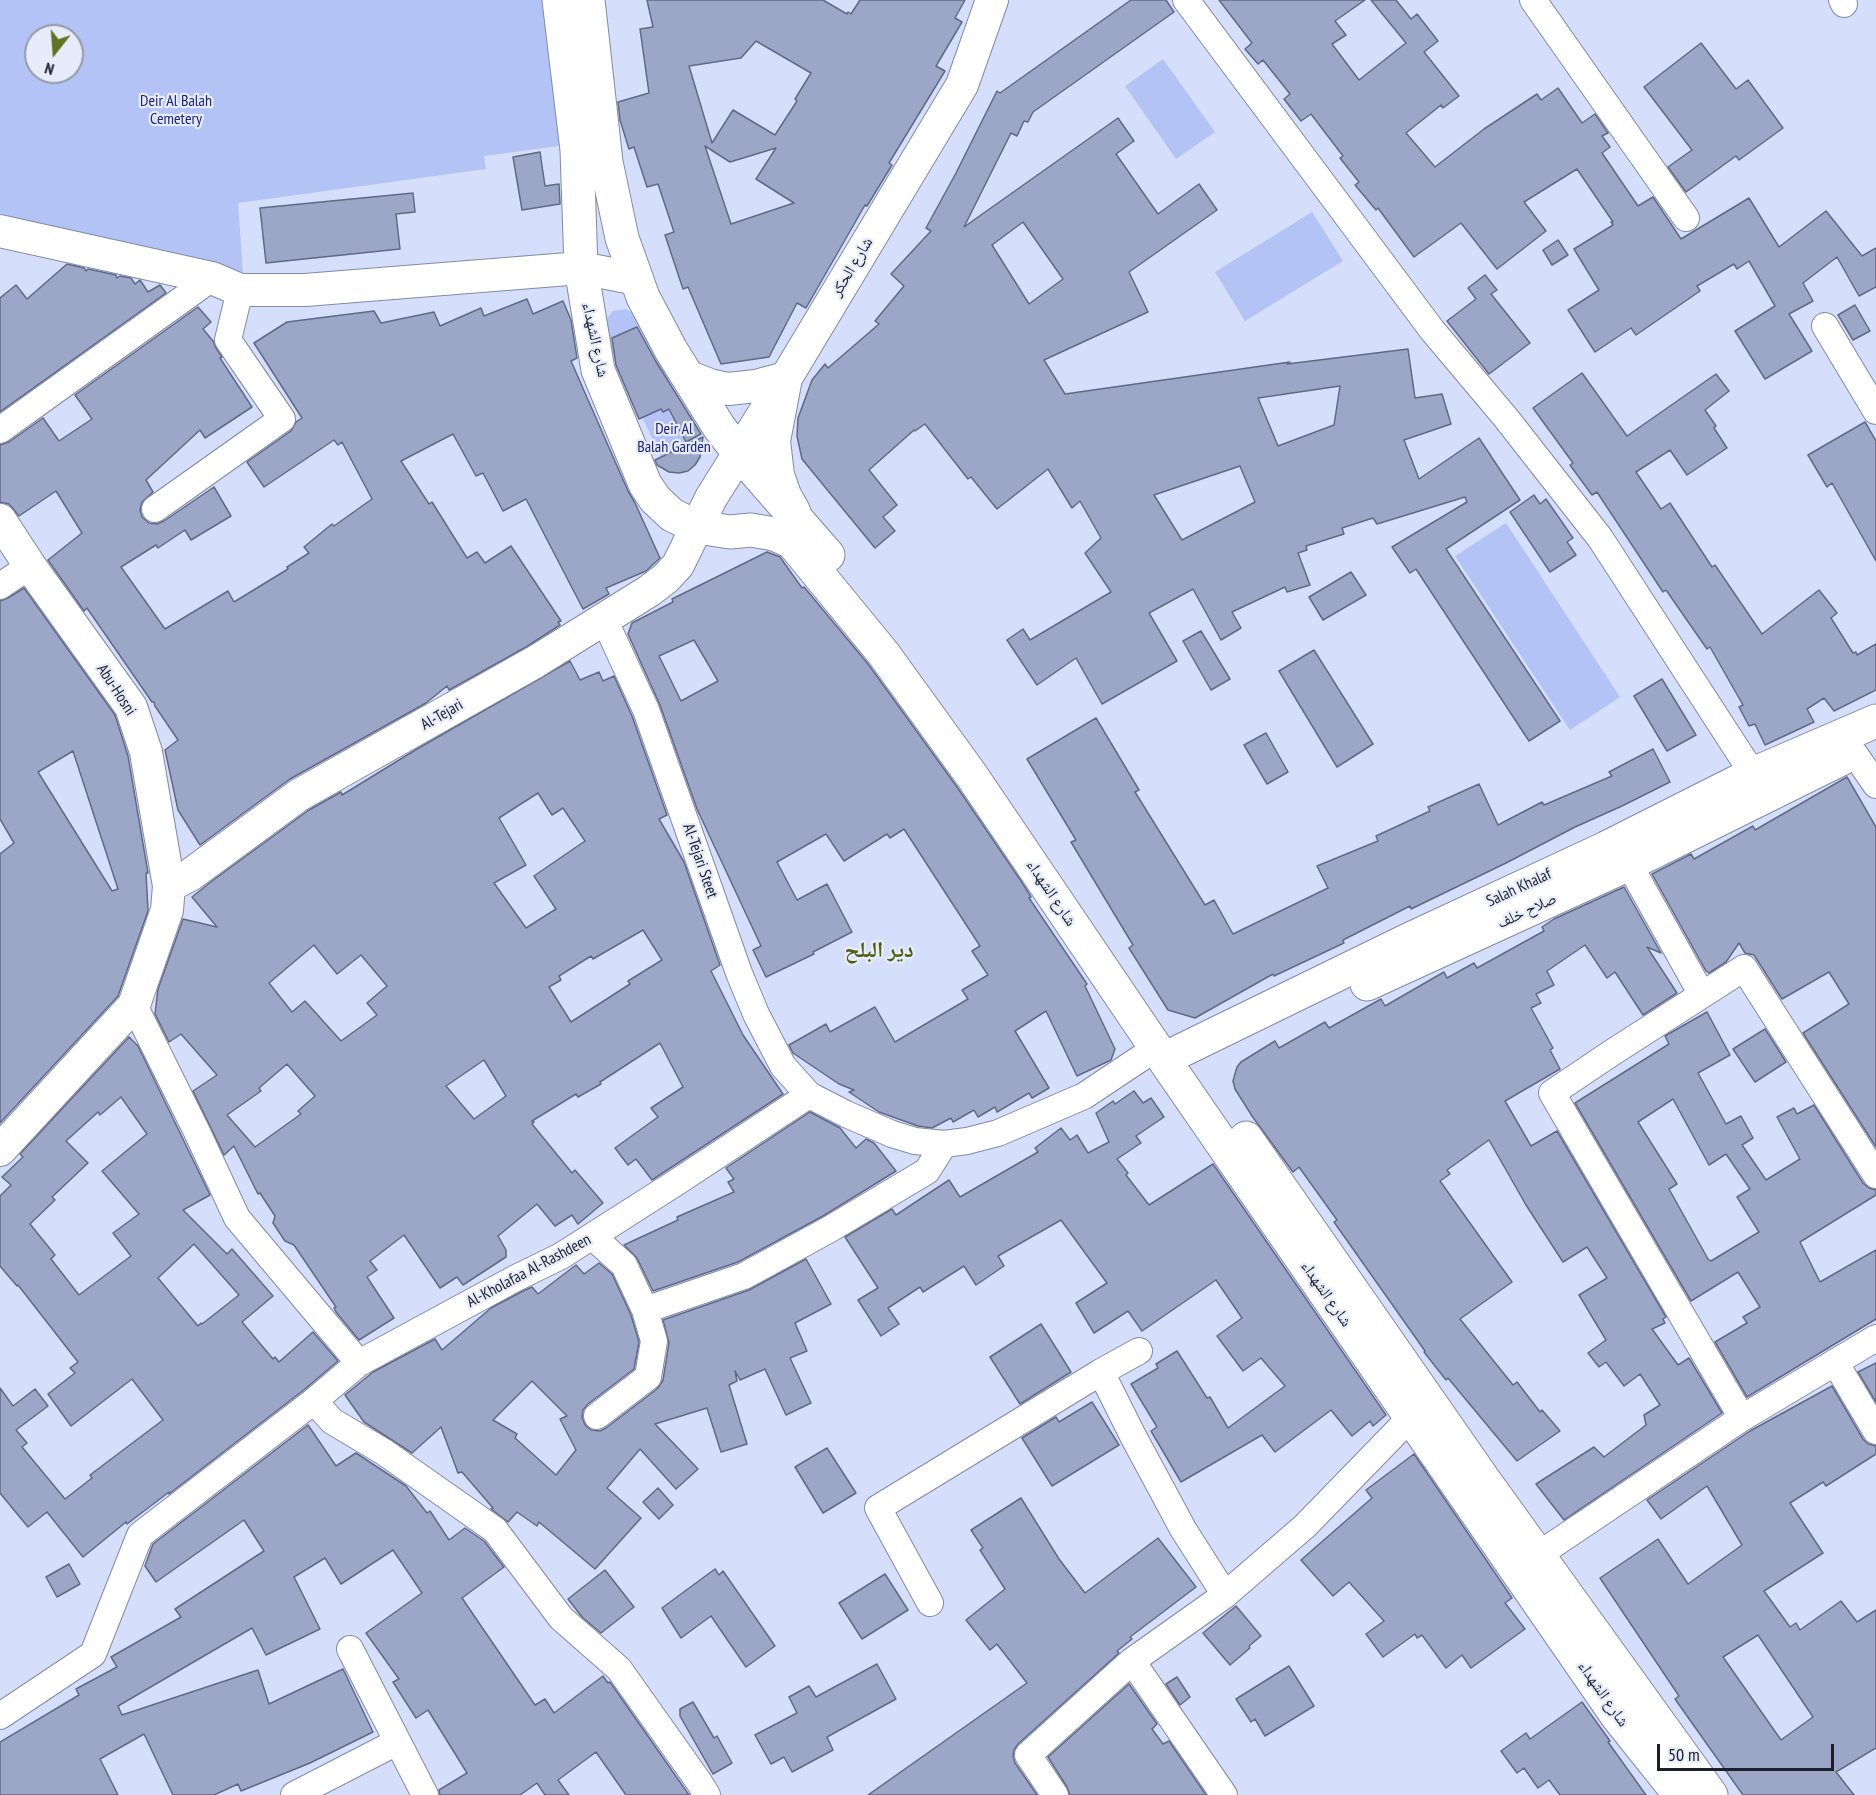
<!DOCTYPE html>
<meta charset="utf-8">
<style>
body{margin:0}
#map{position:relative;width:1876px;height:1795px;overflow:hidden;background:#d5defa;font-family:"PT Sans Narrow",sans-serif}
canvas{display:block}
.north{position:absolute;left:24px;top:24px;width:60px;height:60px;box-sizing:border-box;background:#e7ecfa;border:2px solid #959aa7;border-radius:50%;rotate:197deg;font-size:16px;font-weight:700;line-height:24px;text-align:center;color:#1b1f2b}
.north::after{content:'';display:block;margin:auto;width:21px;height:27px;background:#617321;clip-path:polygon(50% 0,100% 100%,50% 72%,0 100%)}
.scale{position:absolute;left:1657px;top:1744px;width:177px;height:27px;box-sizing:border-box;border:3px solid #1b1f2b;border-top:0;padding-left:8px;font-size:18px;line-height:21px;white-space:nowrap;color:#1b1f2b;-webkit-text-stroke:4px #e7ecfa;paint-order:stroke}
</style>
<div id="map">
<canvas width="1876" height="1795"></canvas>
<div class="north">N</div>
<div class="scale">50 m</div>
</div>
<script>
const context = document.querySelector('canvas').getContext('2d');
context.lineJoin = 'round';
function paint(path, color) {
  context.fillStyle = color;
  context.fill(path, 'evenodd');
}
function toPath(rows) {
  const path = new Path2D();
  for (const r of rows) {
    path.moveTo(r[0], r[1]);
    for (let i = 2; i < r.length; i += 2) path.lineTo(r[i], r[i + 1]);
  }
  return path;
}
function trace(path, color, width, dash) {
  context.strokeStyle = color;
  context.lineWidth = width;
  context.lineCap = dash ? 'butt' : 'round';
  context.setLineDash(dash || []);
  context.stroke(path);
}
function drawText(font, color, halo, rows, align = 'center') {
  context.font = font + ' "PT Sans Narrow","Noto Naskh Arabic",sans-serif';
  context.lineWidth = 4.5;
  context.setLineDash([]);
  context.textBaseline = 'middle';
  context.strokeStyle = halo;
  context.fillStyle = color;
  for (const [text, x, y, turn = 0] of rows) {
    context.save();
    context.translate(x, y);
    context.rotate((+turn || 0) * Math.PI / 180);
    context.textAlign = isNaN(turn) ? turn : align;
    if (halo) context.strokeText(text, 0, 0);
    context.fillText(text, 0, 0);
    context.restore();
  }
}
const green = toPath([
 [0,0,549,0,566,145,484,156,486,169,238,203,243,272,0,214],
 [36,36,72,36,72,72,36,72],
 [1163,59,1215,132,1176,159,1125,86],
 [1312,212,1343,261,1245,321,1215,272],
 [626,309,638,317,697,438,695,452,671,461,660,455,603,334,604,322,613,311],
 [1506,523,1620,697,1570,730,1455,556]
]);
const building = toPath([
 [647,0,823,0,847,14,848,12,851,14,860,0,965,0,955,18,962,22,936,66,945,71,889,163,892,165,867,206,865,205,806,308,797,303,769,357,721,364,688,287,683,289,665,235,674,232,658,184,647,187,634,147,629,149,620,120,618,102,649,93,640,29,653,27,647,0],
 [756,41,811,73,795,99,797,101,775,135,733,110,712,143,689,66,741,58,756,41],
 [705,146,730,162,776,148,756,179,794,203,731,224,705,146],
 [1131,0,1166,0,1174,12,1033,112,1028,122,1024,121,1017,136,1011,133,964,227,1118,118,1134,141,1116,154,1158,214,1199,184,1217,210,1129,272,1148,312,1044,360,1065,394,1290,362,1287,364,1408,349,1415,398,1442,394,1451,424,1404,440,1419,479,1479,438,1520,500,1446,549,1560,721,1529,741,1416,569,1410,573,1392,547,1467,502,1465,497,1377,524,1373,518,1342,528,1344,534,1306,546,1307,550,1298,553,1310,585,1287,592,1285,587,1232,612,1241,628,1221,640,1193,589,1149,613,1177,661,1102,704,1076,658,1037,685,1007,640,1023,629,1030,640,1111,592,1085,553,1101,538,1080,501,1072,508,1048,469,997,509,971,477,968,479,925,424,915,431,914,430,869,470,897,505,883,517,895,531,875,548,802,459,797,436,798,418,812,380,825,364,828,368,879,324,875,321,904,286,891,274,931,231,926,228,956,173,997,91,1000,93,1131,0],
 [1023,222,1063,279,1029,304,992,245,1023,222],
 [1340,386,1334,425,1278,446,1258,398,1340,386],
 [1240,466,1255,502,1182,540,1154,495,1240,466],
 [1219,0,1365,0,1335,21,1346,35,1332,44,1359,80,1406,43,1371,0,1396,0,1411,19,1417,14,1438,41,1424,52,1459,96,1443,108,1441,105,1406,133,1435,167,1484,129,1537,94,1541,100,1558,88,1582,123,1595,114,1608,133,1602,136,1610,147,1602,153,1638,206,1653,197,1681,239,1749,198,1779,247,1826,211,1862,256,1876,248,1876,287,1859,296,1837,257,1803,283,1813,301,1789,314,1812,351,1765,379,1735,331,1775,306,1749,261,1737,269,1734,264,1697,286,1700,291,1636,335,1631,328,1595,352,1568,310,1599,290,1574,249,1613,225,1611,222,1613,222,1577,169,1524,202,1546,231,1497,269,1461,223,1414,257,1378,208,1376,210,1355,185,1359,182,1340,158,1343,156,1311,114,1301,121,1284,99,1290,94,1263,60,1258,64,1245,49,1252,43,1219,0],
 [1701,43,1736,89,1748,80,1783,128,1739,160,1736,156,1686,192,1668,167,1692,150,1644,87,1701,43],
 [540,152,545,186,559,184,560,204,522,210,513,157,540,152],
 [413,193,415,212,396,214,400,249,266,263,260,208,413,193],
 [1558,240,1568,255,1552,265,1543,250,1558,240],
 [67,264,84,268,86,271,88,269,116,275,117,278,120,276,131,278,135,284,140,280,148,292,160,285,166,293,0,412,0,298,16,285,27,299,67,264],
 [1485,275,1497,290,1491,294,1530,343,1489,374,1447,321,1476,299,1468,288,1485,275],
 [527,299,533,314,563,301,571,320,577,358,571,361,628,491,635,503,660,558,646,571,606,588,609,594,583,609,526,499,503,511,483,473,476,476,453,434,401,461,429,504,432,502,467,558,477,552,485,563,511,546,561,621,558,622,560,625,526,647,449,690,447,686,426,703,290,779,200,845,178,810,165,750,178,740,155,706,154,702,152,702,87,608,84,611,48,560,82,533,56,491,19,516,9,504,0,502,0,445,9,442,43,418,59,441,92,419,75,395,198,307,211,322,203,329,213,341,216,348,222,357,220,358,252,407,205,438,200,430,146,480,153,492,142,502,140,510,142,517,149,523,157,524,164,521,214,487,231,516,191,540,185,530,158,548,156,545,121,567,165,629,228,591,234,602,288,569,287,567,309,553,304,547,332,524,334,526,372,499,342,442,338,445,334,440,264,487,247,462,291,431,296,422,302,418,254,343,287,322,374,311,381,323,434,312,440,326,481,308,484,316,527,299],
 [1855,305,1870,331,1853,340,1838,315,1855,305],
 [637,327,655,360,701,434,686,442,669,409,663,412,661,409,639,419,616,365,612,338,637,327],
 [1582,373,1627,436,1716,374,1729,391,1705,410,1716,426,1714,428,1727,448,1687,475,1670,450,1636,472,1661,509,1670,503,1712,567,1715,565,1762,634,1819,590,1837,613,1831,618,1853,653,1856,652,1857,655,1876,644,1876,690,1834,711,1824,698,1807,709,1814,722,1765,745,1755,724,1749,726,1739,707,1743,705,1710,647,1707,649,1666,590,1663,592,1597,492,1592,495,1570,465,1573,463,1533,408,1582,373],
 [1865,422,1876,441,1876,561,1832,483,1827,487,1808,455,1865,422],
 [703,437,700,457,695,465,688,471,679,473,669,472,657,465,655,460,703,437],
 [1534,495,1540,504,1546,499,1573,538,1567,542,1576,555,1550,572,1510,512,1534,495],
 [767,552,780,557,802,588,804,587,868,664,957,787,1021,881,1031,897,1029,898,1087,984,1085,986,1115,1049,1111,1060,1077,1076,1046,1011,1015,1031,1049,1088,1032,1098,1029,1093,997,1112,995,1107,978,1117,974,1110,953,1122,951,1118,932,1128,918,1126,879,1112,849,1092,854,1090,839,1084,793,1053,789,1045,826,1024,830,1032,875,1007,895,1042,968,999,962,990,988,975,972,951,980,946,904,829,890,838,887,834,844,861,826,834,777,862,797,900,827,884,852,932,813,952,814,954,766,977,753,950,761,946,697,809,660,705,628,634,632,623,673,602,672,599,767,552],
 [694,640,718,681,681,701,659,656,694,640],
 [1351,572,1366,595,1323,620,1309,597,1351,572],
 [24,588,115,715,128,756,148,873,146,873,148,911,118,996,0,1123,0,854,14,843,0,819,0,601,8,598,24,588],
 [73,751,118,889,112,891,38,772,73,751],
 [1201,631,1230,679,1211,690,1183,641,1201,631],
 [1314,650,1373,744,1337,767,1279,671,1314,650],
 [570,661,580,680,599,672,603,681,614,676,632,716,667,815,659,819,684,862,720,965,711,971,743,1035,783,1094,652,1180,636,1159,628,1165,615,1148,658,1117,651,1108,683,1087,660,1043,600,1082,601,1084,578,1097,576,1094,532,1121,534,1122,532,1124,572,1173,575,1170,603,1203,578,1224,572,1215,555,1226,537,1204,498,1236,506,1250,506,1257,463,1285,457,1277,440,1288,404,1235,370,1261,377,1270,367,1277,394,1318,359,1340,336,1312,334,1308,336,1307,294,1245,285,1241,273,1223,275,1216,260,1193,258,1194,234,1146,224,1155,193,1091,217,1075,181,1034,169,1042,155,1014,158,989,183,919,217,927,192,897,212,881,309,810,341,792,342,795,417,749,570,661],
 [538,793,552,815,563,808,585,841,534,876,556,909,526,928,494,883,526,865,499,818,538,793],
 [643,930,662,960,628,981,630,984,571,1022,549,987,561,980,559,976,591,956,593,959,643,930],
 [314,945,337,974,361,955,387,986,367,1003,377,1015,341,1041,305,1001,292,1012,269,983,314,945],
 [484,1060,506,1096,474,1119,446,1086,484,1060],
 [287,1064,315,1096,298,1111,301,1114,255,1147,227,1115,261,1091,259,1088,287,1064],
 [1662,679,1696,735,1667,751,1634,696,1662,679],
 [1096,718,1139,790,1135,792,1205,905,1214,900,1233,934,1328,888,1317,866,1378,841,1376,836,1430,811,1428,807,1479,784,1498,825,1542,802,1544,805,1612,776,1609,772,1653,749,1670,782,1622,806,1575,827,1506,863,1411,909,1410,906,1343,940,1344,943,1274,976,1273,974,1195,1018,1168,1010,1129,948,1133,945,1071,842,1076,840,1027,759,1096,718],
 [1266,733,1288,772,1267,784,1244,745,1266,733],
 [1847,777,1876,827,1876,1147,1803,1033,1849,1004,1829,972,1782,999,1754,955,1745,953,1739,943,1726,962,1709,973,1706,971,1652,874,1691,854,1694,859,1753,826,1755,830,1847,777],
 [1624,887,1661,953,1647,947,1677,993,1643,1015,1615,972,1607,978,1585,945,1547,971,1554,985,1536,994,1541,1003,1531,1008,1553,1048,1550,1050,1560,1069,1505,1101,1531,1146,1557,1131,1666,1317,1663,1319,1665,1323,1652,1329,1678,1365,1689,1358,1722,1413,1564,1520,1536,1484,1594,1447,1604,1457,1646,1425,1644,1415,1660,1405,1640,1374,1624,1386,1606,1362,1599,1367,1588,1353,1606,1340,1579,1295,1607,1278,1587,1247,1563,1262,1526,1205,1489,1140,1447,1170,1450,1174,1440,1181,1512,1282,1460,1319,1513,1385,1517,1382,1540,1412,1542,1410,1560,1431,1517,1461,1448,1378,1446,1380,1424,1352,1425,1351,1334,1222,1337,1220,1299,1167,1293,1172,1252,1116,1235,1089,1233,1081,1237,1067,1241,1062,1275,1041,1279,1048,1325,1022,1329,1028,1381,999,1385,1006,1444,972,1447,978,1474,963,1477,968,1544,931,1542,927,1554,919,1624,887],
 [1707,1012,1730,1055,1698,1073,1726,1124,1741,1116,1753,1138,1742,1145,1766,1180,1800,1159,1777,1117,1794,1108,1797,1114,1814,1105,1863,1183,1869,1188,1876,1190,1876,1195,1800,1242,1820,1282,1876,1250,1876,1319,1747,1397,1715,1342,1747,1323,1743,1317,1760,1307,1738,1272,1691,1301,1575,1103,1669,1044,1665,1036,1707,1012],
 [1673,1099,1709,1165,1726,1154,1750,1189,1737,1197,1759,1232,1711,1261,1708,1259,1669,1189,1677,1184,1638,1122,1673,1099],
 [1765,1029,1786,1062,1755,1082,1733,1049,1765,1029],
 [129,1037,138,1046,210,1195,183,1210,227,1254,232,1249,273,1296,242,1322,273,1359,275,1357,279,1362,313,1332,338,1361,305,1389,169,1494,169,1492,127,1524,126,1522,83,1557,47,1512,28,1527,0,1493,0,1388,13,1406,35,1389,48,1406,16,1430,27,1443,22,1447,65,1499,92,1478,90,1475,163,1420,132,1379,71,1426,48,1394,75,1373,70,1368,78,1362,18,1285,17,1286,0,1266,0,1196,11,1185,2,1177,23,1157,20,1154,129,1037],
 [121,1097,147,1134,102,1171,139,1214,113,1233,131,1256,79,1295,51,1259,55,1255,30,1224,55,1200,52,1197,88,1163,66,1141,98,1112,100,1115,121,1097],
 [194,1244,239,1295,202,1324,201,1323,198,1326,158,1278,194,1244],
 [1134,1091,1143,1103,1151,1098,1164,1117,1136,1136,1141,1143,1117,1159,1128,1173,1126,1175,1149,1205,1213,1164,1386,1415,1373,1426,1370,1421,1352,1436,1331,1410,1275,1452,1262,1435,1181,1482,1151,1431,1157,1427,1131,1384,1158,1368,1156,1364,1177,1351,1207,1398,1210,1397,1228,1428,1285,1386,1261,1358,1243,1371,1217,1336,1242,1318,1216,1280,1142,1331,1128,1311,1094,1333,1076,1303,1107,1283,1061,1220,998,1256,1004,1266,976,1285,964,1266,923,1292,920,1287,888,1308,899,1324,881,1336,858,1300,878,1288,845,1237,892,1209,896,1215,949,1180,960,1197,1038,1152,1035,1148,1061,1128,1070,1140,1077,1135,1088,1153,1109,1142,1096,1113,1113,1101,1115,1104,1134,1091],
 [810,1112,840,1128,856,1148,866,1139,874,1143,896,1171,823,1216,738,1262,653,1291,637,1258,624,1245,678,1220,677,1217,734,1192,728,1182,734,1179,726,1168,810,1112],
 [806,1259,831,1304,795,1323,807,1351,790,1358,811,1403,786,1415,765,1369,740,1380,735,1371,737,1381,729,1385,747,1444,721,1452,707,1408,655,1424,698,1469,676,1489,640,1449,607,1488,641,1518,595,1569,539,1522,537,1526,517,1512,508,1522,491,1509,493,1508,462,1472,458,1473,441,1427,412,1453,364,1422,345,1395,373,1372,435,1339,442,1350,491,1308,523,1291,532,1287,538,1294,576,1265,584,1274,599,1263,612,1274,631,1315,639,1342,634,1369,588,1404,583,1410,582,1417,585,1425,591,1430,600,1431,606,1428,657,1389,663,1380,669,1343,663,1320,749,1290,806,1259],
 [532,1381,567,1416,560,1419,576,1450,556,1475,515,1438,517,1434,493,1420,532,1381],
 [1041,1324,1071,1372,1020,1404,990,1357,1041,1324],
 [1876,1363,1876,1402,1858,1372,1876,1363],
 [1832,1386,1863,1439,1868,1444,1876,1446,1876,1454,1826,1486,1823,1482,1790,1503,1823,1553,1764,1591,1790,1627,1796,1623,1800,1630,1841,1601,1857,1622,1876,1610,1876,1748,1836,1772,1854,1795,1743,1795,1675,1699,1679,1696,1600,1578,1658,1539,1688,1584,1742,1545,1707,1486,1661,1519,1647,1500,1750,1431,1832,1386],
 [1758,1635,1813,1717,1781,1740,1723,1657,1758,1635],
 [1092,1402,1119,1445,1052,1486,1022,1438,1056,1417,1059,1422,1092,1402],
 [308,1425,336,1466,356,1453,406,1486,427,1513,430,1511,449,1540,465,1528,484,1541,504,1567,462,1598,535,1705,545,1699,554,1713,603,1676,608,1683,610,1682,689,1795,626,1795,596,1752,558,1780,569,1795,545,1795,537,1783,520,1795,440,1795,439,1790,467,1773,428,1710,416,1718,393,1682,399,1679,366,1633,422,1593,393,1550,341,1584,325,1558,294,1577,320,1629,266,1655,252,1628,118,1706,122,1715,258,1670,269,1704,343,1669,373,1732,310,1763,241,1791,238,1784,214,1795,173,1795,144,1734,100,1759,118,1795,0,1795,0,1742,79,1695,76,1689,117,1667,111,1657,181,1617,175,1609,264,1551,244,1520,156,1582,145,1566,153,1544,308,1425],
 [827,1448,856,1493,823,1513,795,1467,827,1448],
 [1414,1454,1512,1598,1505,1603,1525,1629,1471,1668,1462,1655,1446,1668,1422,1635,1417,1638,1415,1634,1383,1657,1366,1634,1384,1621,1349,1582,1333,1596,1301,1560,1372,1498,1366,1490,1414,1454],
 [658,1488,673,1505,659,1519,643,1502,658,1488],
 [1021,1498,1059,1559,1085,1593,1158,1538,1196,1587,1130,1637,1132,1639,1117,1651,1119,1653,1018,1744,1014,1750,1013,1756,1015,1763,1037,1795,868,1795,1027,1683,997,1644,990,1650,966,1620,1005,1589,980,1550,983,1548,971,1530,1021,1498],
 [69,1564,80,1584,57,1597,46,1577,69,1564],
 [715,1569,719,1575,723,1571,775,1646,746,1667,711,1616,681,1638,662,1608,715,1569],
 [605,1570,634,1607,601,1633,582,1617,568,1599,605,1570],
 [885,1574,908,1610,862,1639,839,1603,885,1574],
 [1236,1606,1261,1636,1249,1646,1250,1648,1230,1665,1203,1633,1236,1606],
 [877,1664,896,1699,827,1737,833,1750,792,1772,784,1757,771,1764,755,1735,797,1713,789,1697,809,1686,816,1697,877,1664],
 [1289,1666,1314,1706,1265,1736,1255,1719,1251,1722,1236,1699,1289,1666],
 [1177,1677,1190,1697,1180,1705,1166,1684,1177,1677],
 [1129,1684,1157,1724,1152,1729,1163,1744,1169,1741,1206,1795,1070,1795,1067,1787,1048,1757,1129,1684],
 [693,1702,714,1738,717,1736,732,1763,713,1774,680,1716,680,1709,693,1702],
 [1582,1702,1610,1741,1608,1742,1646,1795,1560,1795,1549,1780,1538,1788,1524,1768,1517,1773,1501,1751,1526,1733,1530,1739,1582,1702]
]);
const minor = toPath([
 [1186,0,1432,330,1506,418,1600,538,1753,774],
 [1533,0,1686,218],
 [1842,0,1844,4],
 [1825,326,1876,411],
 [0,430,212,278],
 [155,509,282,419,228,340,240,290],
 [0,586,30,566],
 [604,619,646,710,739,973,756,1014,783,1066,809,1095],
 [1854,753,1876,785],
 [1629,864,1702,995],
 [134,1005,197,1132,237,1218,359,1363],
 [1876,1175,1744,968,1613,1052,1552,1093,1742,1418,1876,1338],
 [593,1237,624,1265,645,1310,654,1341,648,1377,597,1416],
 [645,1310,744,1276,830,1229,927,1171,944,1144],
 [1835,1362,1876,1431],
 [1101,1372,1133,1436,1183,1529,1225,1595],
 [314,1401,332,1421,384,1452,495,1530,561,1618,619,1669,699,1782,707,1795],
 [1538,1555,1742,1418],
 [930,1603,878,1508,1101,1372,1139,1351],
 [350,1649,425,1795],
 [1132,1661,1224,1795],
 [0,1716,93,1654,140,1535,314,1401,359,1363,516,1278,561,1256,677,1182,809,1095,846,1114,892,1134,915,1141,944,1144,967,1141,998,1133,1084,1096,1156,1048],
 [294,1795,397,1742],
 [1055,1795,1028,1755,1132,1661,1225,1595,1305,1526,1411,1417]
]);
const tertiary = toPath([
 [0,231,212,278,240,290,305,290,581,268,637,279],
 [687,376,710,385,728,389,756,386,786,378,774,441,778,475,785,495,794,511],
 [0,520,30,566,131,707,146,752,169,886,167,910,134,1005,0,1150],
 [169,886,190,875,299,795,535,662,649,591,666,578,678,565,711,498,786,378,962,85,992,0]
]);
const secondary = toPath([
 [559,0,577,150,581,268,598,370,645,484,655,499,672,515,697,527,730,532,751,530,774,534,792,542,883,653,972,776,1156,1048,1617,1716,1680,1795],
 [588,0,606,162,622,238,643,297,671,350,719,427,739,453,828,555],
 [1367,984,1629,864,1843,758],
 [1164,1059,1408,940,1606,848,1753,774,1876,721],
 [1246,1138,1484,1480,1711,1795]
]);
const parkNames = [
 ["Deir Al Balah",176,101],
 ["Cemetery",176,119],
 ["Deir Al",674,429],
 ["Balah Garden",674,447]
];
const streetNames = [
 ["شارع الحكر",852,267,-59],
 ["شارع الشهداء",595,340,78],
 ["Abu-Hosni",116,690,57],
 ["Al-Tejari",442,715,-30],
 ["Al-Tejari Steet",700,861,71],
 ["Salah Khalaf",1519,888,-25],
 ["شارع الشهداء",1051,893,56],
 ["صلاح خلف",1527,911,-25],
 ["Al-Kholafaa Al-Rashdeen",529,1271,-28],
 ["شارع الشهداء",1326,1294,55],
 ["شارع الشهداء",1603,1694,55]
];
const districtNames = [
 ["دير البلح",879,951]
];
paint(green, '#b3c3f5');
paint(building, '#9ca7c8');
trace(building, '#606987', 1.5);
trace(minor, '#808aa9', 28);
trace(tertiary, '#808aa9', 34);
trace(secondary, '#808aa9', 35);
trace(minor, '#fff', 26);
trace(tertiary, '#fff', 32);
trace(secondary, '#fff', 33);
drawText('16px', '#1b237c', '#e7ecfa', parkNames);
drawText('16px', '#1b1f2b', '#e7ecfa', streetNames);
drawText('bold 22px', '#4e5e11', '#e7ecfa', districtNames);
</script>
